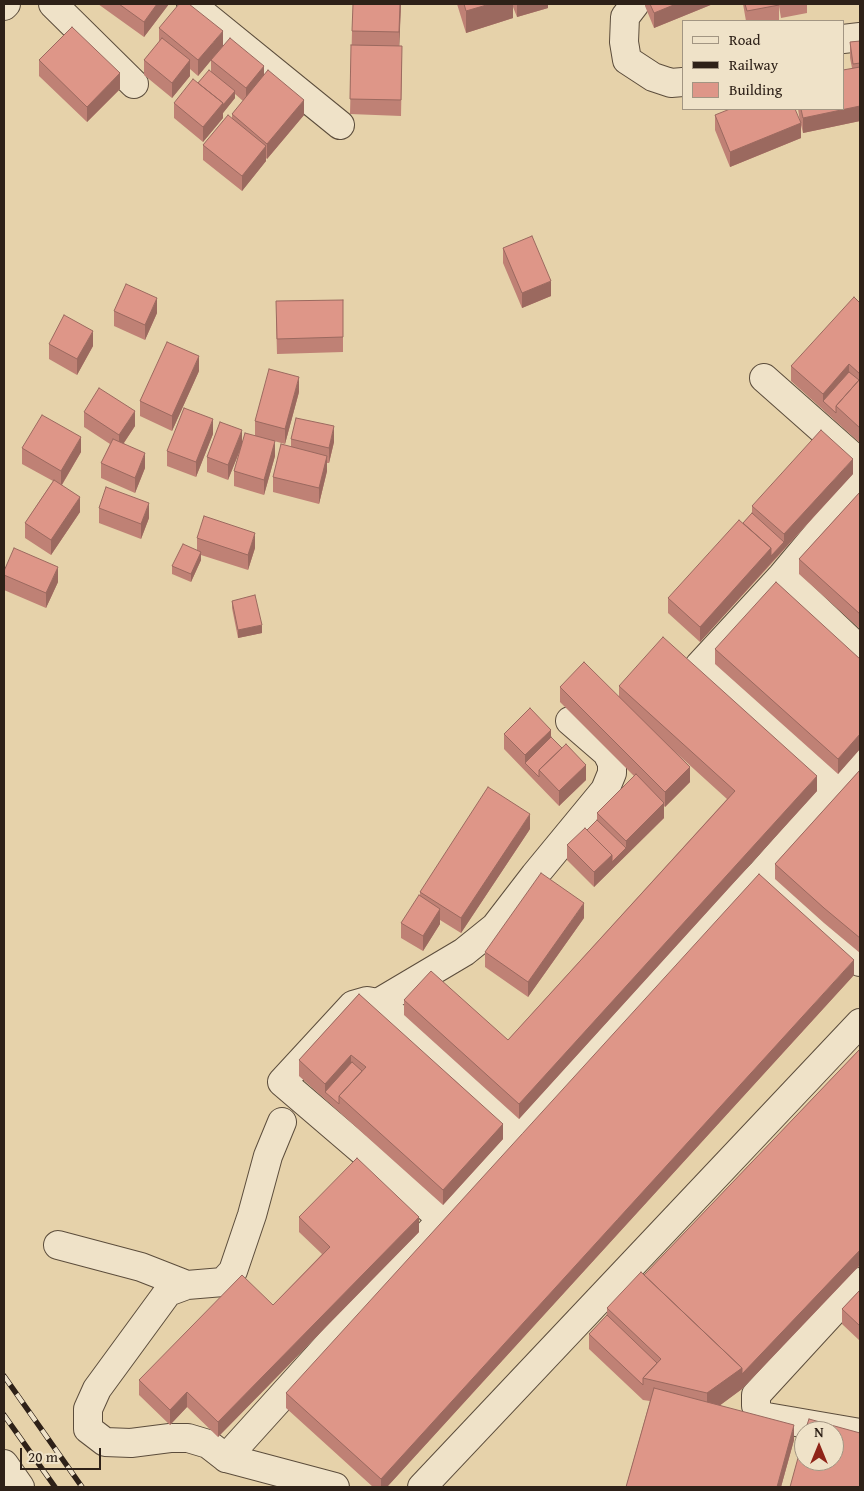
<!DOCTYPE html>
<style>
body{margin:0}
#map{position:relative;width:864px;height:1491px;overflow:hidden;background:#e6d2aa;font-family:"Gentium Book Plus",serif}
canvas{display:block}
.frame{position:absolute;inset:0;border:5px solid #2e2118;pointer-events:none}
.legend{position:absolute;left:682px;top:20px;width:162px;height:90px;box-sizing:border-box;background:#efe2c8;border:1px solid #a29582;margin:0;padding:6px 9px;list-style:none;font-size:15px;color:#2e2118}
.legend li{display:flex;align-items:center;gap:10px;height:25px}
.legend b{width:25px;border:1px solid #a29582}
.north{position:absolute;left:794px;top:1421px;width:50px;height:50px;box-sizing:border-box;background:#efe2c8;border:1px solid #a29582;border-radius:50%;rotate:0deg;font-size:14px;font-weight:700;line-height:20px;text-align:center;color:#2e2118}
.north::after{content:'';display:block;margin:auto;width:18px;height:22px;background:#8f2418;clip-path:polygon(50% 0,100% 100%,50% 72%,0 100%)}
.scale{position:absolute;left:20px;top:1448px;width:81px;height:22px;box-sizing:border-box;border:2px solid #2e2118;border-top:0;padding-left:6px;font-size:15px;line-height:18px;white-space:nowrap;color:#2e2118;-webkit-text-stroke:4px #efe2c8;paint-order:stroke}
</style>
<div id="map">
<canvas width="864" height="1491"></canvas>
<div class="frame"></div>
<ul class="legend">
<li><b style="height:6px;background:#efe2c8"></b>Road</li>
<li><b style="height:6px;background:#2e2118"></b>Railway</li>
<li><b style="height:14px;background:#de9688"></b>Building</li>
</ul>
<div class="north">N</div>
<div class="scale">20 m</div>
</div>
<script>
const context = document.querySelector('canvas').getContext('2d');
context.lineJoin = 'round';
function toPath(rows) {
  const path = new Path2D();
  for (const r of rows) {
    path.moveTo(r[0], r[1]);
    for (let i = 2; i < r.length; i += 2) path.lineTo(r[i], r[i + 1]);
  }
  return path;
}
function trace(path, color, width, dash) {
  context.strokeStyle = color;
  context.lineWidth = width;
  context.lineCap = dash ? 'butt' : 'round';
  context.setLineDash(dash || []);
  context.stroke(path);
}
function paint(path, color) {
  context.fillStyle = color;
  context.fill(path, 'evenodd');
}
const minor = toPath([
 [53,4,134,84],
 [191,4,340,125],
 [635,4,625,17,624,42,627,60,653,77,671,83,683,82],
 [4,6,6,4],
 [843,39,860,37],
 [764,378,860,463],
 [782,576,860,650],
 [835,789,699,666,782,576,860,483],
 [761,874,860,962],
 [378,1003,464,952,495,927,535,875,605,790,612,773,612,763,607,753,570,721],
 [282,1122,268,1156,252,1215,233,1271,223,1282,187,1285,168,1292,97,1389,88,1409,88,1429,105,1442,131,1443,170,1438,188,1438,208,1444,226,1458,335,1487],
 [442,1219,282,1082,353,1005,367,1001,378,1003,463,1069,521,1125],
 [58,1245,141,1267,187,1285],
 [860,1282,756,1395,756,1406,761,1416,860,1433],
 [226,1458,442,1219,521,1125,761,874,860,762],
 [4,1464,20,1487],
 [422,1487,860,1023]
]);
const rail = toPath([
 [4,1376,82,1487],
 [4,1415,55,1487]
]);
const wall = toPath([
 [98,4,169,4,144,37],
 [401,4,399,46,402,62,401,116,350,114,352,31],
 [457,4,548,4,548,8,517,17,513,7,513,18,466,33],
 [645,4,713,4,654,28,645,6],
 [743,4,807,4,807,13,781,18,779,6,779,20,771,21,746,21],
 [159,28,223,46,264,75,304,115,267,159,266,158,266,161,242,191,203,160,203,145,232,118,232,114,243,101,235,94,235,98,223,113,223,118,203,142,174,118,174,103,211,71,211,60,222,47,198,76,190,69,190,76,172,98,144,75,144,60,159,42],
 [860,41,860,121,803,133,801,125,801,138,730,167,715,130,715,115,800,122,798,109,843,109,852,68,850,58,850,42],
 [39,60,120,89,87,122,39,76],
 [503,248,551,296,522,308,503,263],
 [860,303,860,443,791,381,791,366],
 [114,311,157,313,145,340,114,326],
 [276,317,343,337,343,352,277,354],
 [49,344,93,346,77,375,49,359],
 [199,371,172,431,140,416,140,401],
 [299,392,285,444,274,441,275,456,264,495,234,486,234,471,255,436,255,421],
 [84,412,135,426,124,443,145,468,135,493,101,478,101,463,110,444,84,427],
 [213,434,196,477,167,466,167,451],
 [291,439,334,442,329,463,327,463,327,471,319,504,273,492,273,477,291,447],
 [242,445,228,480,207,472,207,457],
 [22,448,81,452,62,485,80,512,51,555,25,538,25,523,53,481,22,464],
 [853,474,700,642,668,613,668,598,743,523,752,513,752,506],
 [860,492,860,629,799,574,799,559],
 [99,508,149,518,141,539,99,523],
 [197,538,255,548,248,570,201,555,201,560,191,582,172,574,172,566,197,550],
 [4,571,58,582,46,608,4,590],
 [232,601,262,633,238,638,232,608],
 [715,649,860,659,860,749,838,774,715,664],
 [619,686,817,791,519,1119,404,1015,404,1000,508,1040,727,799,673,750,690,782,665,807,664,806,664,818,594,887,567,860,567,845,587,830,597,820,597,813,634,776,560,702,560,687,619,696],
 [504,734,551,737,562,748,586,780,559,806,504,749],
 [860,770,860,953,824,923,775,879,775,864],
 [530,829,461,933,440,920,440,924,423,951,401,938,401,923,420,896,420,892],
 [584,918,528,997,485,967,485,952],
 [854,975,387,1487,373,1487,286,1408,286,1393],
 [359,994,503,1139,443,1205,299,1076,299,1060],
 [860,1049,860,1265,742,1389,720,1405,794,1440,781,1487,626,1487,650,1401,643,1400,589,1349,589,1334,607,1315,607,1308,644,1275],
 [299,1217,419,1232,218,1437,187,1407,170,1425,139,1395,139,1380,273,1305,322,1254,299,1232],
 [860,1290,860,1341,842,1324,842,1309]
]);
const shadedWall = toPath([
 [157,4,169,4,144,37,144,22],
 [400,4,401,4,399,54,399,32],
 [490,4,513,4,513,18,466,33,466,11],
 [517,4,548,4,548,8,517,17],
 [676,4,713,4,654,28,654,13],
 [223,31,223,46,198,76,198,60],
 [190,60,190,76,172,98,172,83],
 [264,66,264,81,246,103,246,88],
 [120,73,120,89,87,122,87,107],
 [235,91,235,98,223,113,223,118,203,142,203,127,223,103],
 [304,100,304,115,267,159,267,144],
 [860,106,860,121,803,133,803,118],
 [801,123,801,138,730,167,730,152],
 [266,146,266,161,242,191,242,176],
 [551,281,551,296,522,308,522,293],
 [157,298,157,313,145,340,145,325],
 [93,331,93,346,77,375,77,359],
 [199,356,199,371,172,431,172,416],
 [849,364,849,379,823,401,823,394],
 [299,377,299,392,285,444,285,429],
 [135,411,135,426,119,450,119,435],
 [213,419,213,434,196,477,196,462],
 [334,426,334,442,329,463,329,448],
 [242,430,242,445,228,480,228,465],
 [81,437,81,452,61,486,61,471],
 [275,441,275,456,264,495,264,480],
 [145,453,145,468,135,493,135,478],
 [327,456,327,471,319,504,319,488],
 [853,459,853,474,784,549,784,534],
 [80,497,80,512,51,555,51,540],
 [149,503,149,518,141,539,141,524],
 [255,533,255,548,248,570,248,555],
 [784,542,784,549,771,563,771,556],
 [771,548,771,563,700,642,700,627],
 [201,552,201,560,191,582,191,574],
 [58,567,58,582,46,608,46,593],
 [262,625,262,633,238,638,238,630],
 [551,730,551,745,525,763,525,770,525,755],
 [860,734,860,749,838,774,838,759],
 [586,765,586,780,559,806,559,791],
 [690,767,690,782,665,807,665,792],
 [817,776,817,791,519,1119,519,1104],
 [664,803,664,818,594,887,594,872,612,855,626,848,626,841],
 [530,814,530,829,461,933,461,918],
 [584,903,584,918,528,997,528,982],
 [440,909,440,924,423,951,423,936],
 [854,960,854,975,387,1487,381,1487,381,1479],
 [351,1055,351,1070,325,1092,325,1099,325,1084],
 [503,1124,503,1139,443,1205,443,1190],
 [419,1217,419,1232,218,1437,218,1422],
 [860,1250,860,1265,742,1389,707,1415,707,1393],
 [187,1392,187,1407,170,1425,170,1410],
 [794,1425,794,1440,781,1487,777,1487]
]);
const building = toPath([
 [119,4,157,4,144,22,119,4],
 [179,4,189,4,223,31,198,60,159,28,179,4],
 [353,4,400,4,399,32,352,31,353,4],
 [464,4,490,4,466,11,464,4],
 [650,4,676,4,654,13,650,4],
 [745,4,779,4,779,5,747,11,745,4],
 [72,27,120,73,87,107,39,60,72,27],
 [162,38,190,60,172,83,144,60,162,38],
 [230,38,264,66,246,88,211,60,230,38],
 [860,41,860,63,853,64,850,42,860,41],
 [351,45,402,46,401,100,350,99,351,45],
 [860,67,860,106,803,118,801,109,843,109,843,70,860,67],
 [209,70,235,91,223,105,223,103,198,83,209,70],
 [268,70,304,100,267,144,232,114,268,70],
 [193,79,223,103,203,127,174,103,193,79],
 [730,109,795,109,801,123,730,152,715,115,730,109],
 [228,115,266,146,242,176,203,145,228,115],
 [532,236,551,281,522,293,503,248,532,236],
 [126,284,157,298,145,325,114,311,126,284],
 [854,297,860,303,860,374,849,364,823,394,791,366,854,297],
 [343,300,343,337,277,339,276,301,343,300],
 [64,315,93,331,77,359,49,344,64,315],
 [167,342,199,356,172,416,140,401,167,342],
 [269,369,299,377,285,429,255,421,269,369],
 [849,372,859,380,836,406,836,413,823,401,849,372],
 [860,379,860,428,836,406,860,379],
 [99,388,135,411,119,435,84,412,99,388],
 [184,408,213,419,196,462,167,451,184,408],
 [42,415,81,437,61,471,22,448,42,415],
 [296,418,334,426,329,448,291,439,296,418],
 [220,422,242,430,228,465,207,457,220,422],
 [821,430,853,459,784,534,752,506,821,430],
 [245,433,275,441,264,480,234,471,245,433],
 [113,439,145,453,135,478,101,463,113,439],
 [281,444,327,456,319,488,273,477,281,444],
 [54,480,80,497,51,540,25,523,54,480],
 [106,487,149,503,141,524,99,508,106,487],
 [860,492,860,614,799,559,860,492],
 [752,513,784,542,771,556,771,548,743,523,752,513],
 [204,516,255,533,248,555,197,538,204,516],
 [739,520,771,548,700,627,668,598,739,520],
 [183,544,201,552,191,574,172,566,183,544],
 [14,548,58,567,46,593,4,575,4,571,14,548],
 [776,582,860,659,860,734,838,759,715,649,776,582],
 [255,595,262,625,238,630,232,601,255,595],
 [663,637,817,776,519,1104,404,1000,431,971,508,1040,735,791,619,686,663,637],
 [584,662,690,767,665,792,560,687,584,662],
 [530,708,551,730,525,755,504,734,530,708],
 [551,737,562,748,539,770,539,777,525,763,551,737],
 [566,744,586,765,559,791,539,770,566,744],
 [860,770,860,938,824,908,775,864,860,770],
 [636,774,664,803,626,841,597,813,636,774],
 [488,787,530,814,461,918,420,892,488,787],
 [597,820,626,848,612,862,612,855,587,830,597,820],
 [585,828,612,855,594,872,567,845,585,828],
 [541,873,584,903,528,982,485,952,541,873],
 [759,874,854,960,381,1479,286,1393,759,874],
 [419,895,440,909,423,936,401,923,419,895],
 [359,994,503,1124,443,1190,339,1096,366,1067,351,1055,325,1084,299,1060,359,994],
 [860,1049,860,1250,742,1374,742,1368,644,1275,860,1049],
 [352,1062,362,1071,339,1096,339,1104,325,1092,352,1062],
 [357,1158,419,1217,218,1422,187,1392,170,1410,139,1380,242,1275,273,1305,330,1247,299,1217,357,1158],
 [641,1272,742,1368,707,1393,643,1378,661,1359,607,1308,641,1272],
 [860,1290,860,1326,842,1309,860,1290],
 [607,1315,657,1363,643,1378,643,1385,589,1334,607,1315],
 [654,1388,794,1425,777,1487,626,1487,654,1388],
 [809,1419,860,1433,860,1487,790,1487,804,1436,804,1461,834,1461,834,1431,805,1431,809,1419]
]);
trace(minor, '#5c4d3c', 30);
trace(minor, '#efe2c8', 28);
trace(rail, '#2e2118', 5.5);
trace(rail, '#efe2c8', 4, [11]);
paint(wall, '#bf8175');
paint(shadedWall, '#9b695f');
paint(building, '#de9688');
trace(building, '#9b695f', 1);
</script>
